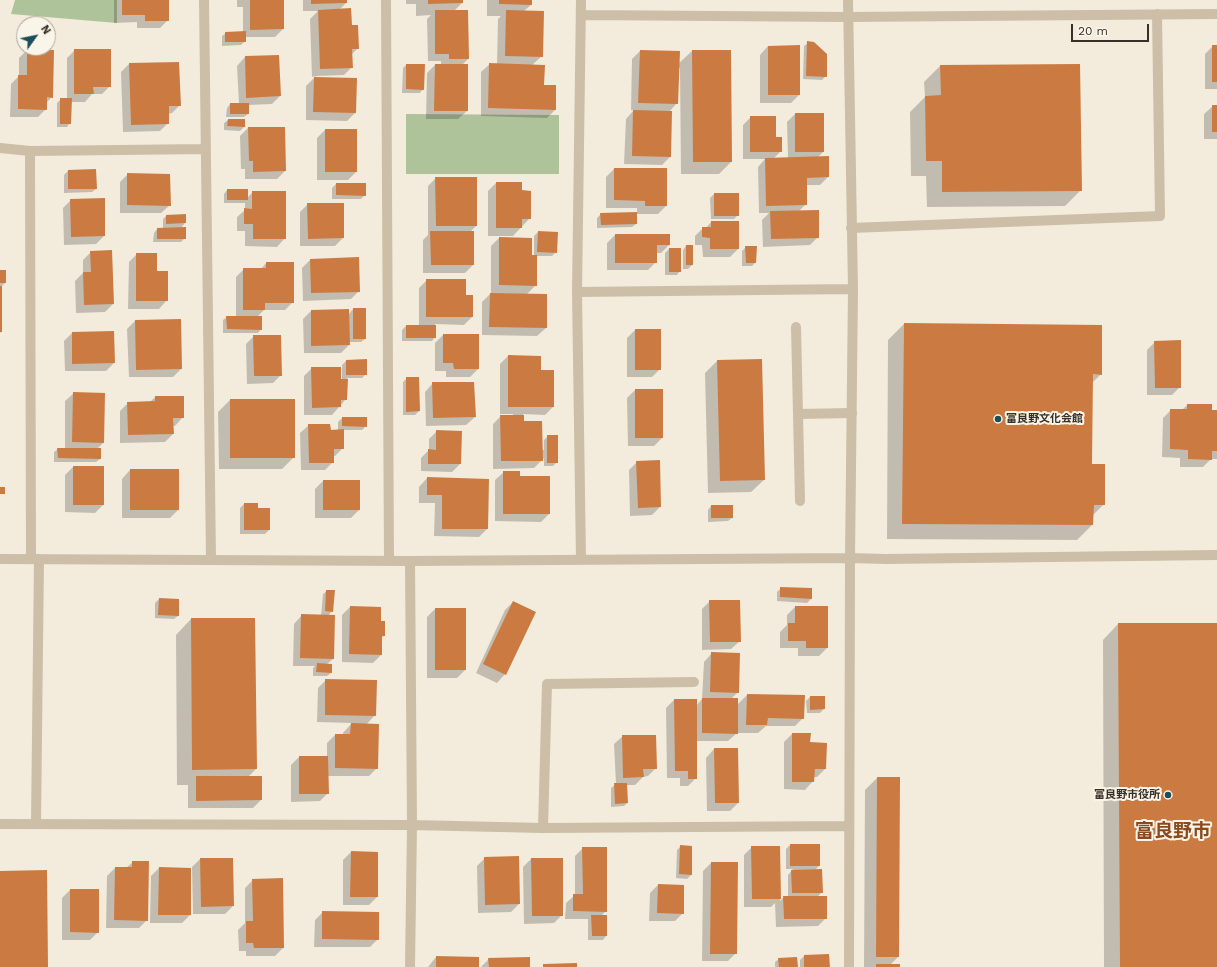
<!DOCTYPE html>
<meta charset="utf-8">
<style>
body{margin:0}
#map{position:relative;width:1217px;height:967px;overflow:hidden;background:#f3ecdc;font-family:"Work Sans",sans-serif}
canvas{display:block}
.north{position:absolute;left:16px;top:16px;width:40px;height:40px;box-sizing:border-box;background:#faf5e9;border:1px solid #aca69c;border-radius:50%;rotate:57deg;font-size:11px;font-weight:700;line-height:16px;text-align:center;color:#383028}
.north::after{content:'';display:block;margin:auto;width:14px;height:18px;background:#1c4d5b;clip-path:polygon(50% 0,100% 100%,50% 72%,0 100%)}
.scale{position:absolute;left:1071px;top:24px;width:78px;height:18px;box-sizing:border-box;border:2px solid #383028;border-top:0;padding-left:5px;font-size:12px;line-height:14px;white-space:nowrap;color:#383028;-webkit-text-stroke:3px #faf5e9;paint-order:stroke}
</style>
<div id="map">
<canvas width="1217" height="967"></canvas>
<div class="north">N</div>
<div class="scale">20 m</div>
</div>
<script>
const context = document.querySelector('canvas').getContext('2d');
context.lineJoin = 'round';
function paint(path, color) {
  context.fillStyle = color;
  context.fill(path, 'evenodd');
}
function toPath(rows) {
  const path = new Path2D();
  for (const r of rows) {
    path.moveTo(r[0], r[1]);
    for (let i = 2; i < r.length; i += 2) path.lineTo(r[i], r[i + 1]);
  }
  return path;
}
function trace(path, color, width, dash) {
  context.strokeStyle = color;
  context.lineWidth = width;
  context.lineCap = dash ? 'butt' : 'round';
  context.setLineDash(dash || []);
  context.stroke(path);
}
function drawText(font, color, halo, rows, align = 'center') {
  context.font = font + ' "Work Sans","Noto Sans JP",sans-serif';
  context.lineWidth = 4;
  context.setLineDash([]);
  context.textBaseline = 'middle';
  context.strokeStyle = halo;
  context.fillStyle = color;
  for (const [text, x, y, turn = 0] of rows) {
    context.save();
    context.translate(x, y);
    context.rotate((+turn || 0) * Math.PI / 180);
    context.textAlign = isNaN(turn) ? turn : align;
    if (halo) context.strokeText(text, 0, 0);
    context.fillText(text, 0, 0);
    context.restore();
  }
}
const green = toPath([
 [15,0,117,0,117,23,11,14],
 [406,114,559,115,559,174,406,174]
]);
const shadow = toPath([
 [114,0,168,0,168,20,160,28,137,28,137,22,114,23],
 [237,0,283,0,283,29,275,37,245,37,245,41,241,45,222,46,222,36,226,33,243,32,243,7,237,7],
 [303,0,346,0,346,3,339,10,351,26,358,48,352,54,352,67,344,75,316,76,316,78,355,113,347,121,306,120,306,86,316,76,312,77,310,19,318,11,303,11],
 [406,0,462,0,462,3,454,11,468,59,462,65,467,111,458,119,426,119,427,73,435,65,441,65,441,61,428,61,427,19,431,15,416,16,416,4,406,4],
 [487,0,531,0,531,5,524,11,542,56,532,65,555,110,547,118,481,116,481,72,490,64,497,65,498,19,501,16,487,16],
 [808,43,826,76,822,80,803,79,804,46],
 [768,46,799,95,791,103,760,103,760,55],
 [1213,46,1217,46,1217,89,1205,89,1205,54],
 [27,50,52,97,46,103,46,109,38,117,10,117,11,84,19,76,19,58],
 [75,50,110,86,102,94,92,94,85,102,71,102,70,123,67,127,57,127,57,103,61,99,67,99,67,58],
 [640,51,678,64,692,51,730,51,731,162,719,174,681,174,680,68,678,68,677,103,669,112,670,157,662,165,624,164,626,119,634,110,631,110,632,59],
 [245,57,280,96,272,104,248,105,248,114,244,117,226,117,227,108,230,104,239,104,237,66],
 [129,64,180,105,172,113,168,114,168,123,160,131,123,132,121,72],
 [406,65,423,89,420,93,402,93,403,68],
 [940,66,1081,190,1065,206,927,207,926,176,911,176,910,112,925,97,924,82],
 [1213,106,1217,106,1217,139,1204,139,1204,114],
 [795,114,823,152,817,158,828,177,820,185,806,185,806,204,799,211,818,237,810,245,763,247,762,220,769,213,759,213,758,167,765,159,743,159,743,125,751,117,775,138,781,151,774,158,788,158,787,122],
 [228,120,244,127,240,131,224,130,224,123],
 [248,128,285,171,277,179,245,179,245,169,241,169,240,136],
 [325,130,356,172,348,180,317,180,317,138],
 [614,169,666,169,666,206,658,214,636,214,636,224,632,227,597,228,597,218,601,214,637,213,637,208,606,208,606,177],
 [95,170,96,189,92,192,64,193,64,175,68,171],
 [128,174,170,205,161,213,120,213,120,182],
 [436,178,476,178,476,226,470,232,473,265,465,273,423,273,423,240,428,235,428,186],
 [496,183,521,191,530,218,513,236,488,236,488,191],
 [336,184,365,184,365,195,361,199,332,199,332,188],
 [227,190,247,198,253,192,285,238,277,247,245,246,245,231,237,231,237,217,245,210,245,203,224,203,224,194],
 [714,194,738,215,734,219,711,219,710,198],
 [71,200,104,236,96,244,64,245,63,208],
 [308,204,343,238,335,246,300,246,300,212],
 [166,216,185,223,180,229,185,238,181,242,153,242,154,233,157,229,163,229,163,219],
 [711,222,738,249,730,257,703,257,702,245,695,245,695,236,703,228,706,228],
 [538,232,556,252,552,256,536,256,536,285,527,294,546,328,537,336,482,335,482,302,491,293,491,246,499,238,531,256,534,256,534,236],
 [615,235,669,245,661,253,656,253,656,262,648,270,607,270,607,243],
 [686,246,692,265,688,269,683,269,683,250],
 [746,247,755,263,752,266,742,266,742,251],
 [669,249,680,271,677,275,665,275,665,253],
 [91,252,113,304,105,312,76,313,75,281,83,273,83,260],
 [137,254,156,272,167,300,159,309,128,309,129,262],
 [358,258,359,291,351,299,303,301,302,268,310,260],
 [266,263,293,302,285,310,264,310,257,317,261,329,258,333,223,333,223,320,227,317,236,317,236,277,244,269,261,269],
 [0,271,5,283,1,287,1,332,0,333],
 [427,280,465,296,472,317,464,325,435,324,435,337,432,341,402,341,402,330,406,326,419,326,419,288],
 [353,309,365,339,361,342,349,342,349,345,341,353,304,353,303,319,311,311,348,310,349,314],
 [135,321,181,369,173,377,129,377,127,329],
 [904,324,1101,326,1101,374,1092,383,1091,465,1104,504,1092,516,1092,525,1077,540,887,539,888,340],
 [635,330,660,369,652,377,627,377,627,338],
 [72,333,114,363,106,371,65,371,64,341],
 [443,335,478,369,470,377,446,377,446,371,435,371,435,343],
 [254,336,281,375,273,383,247,384,246,344],
 [1155,342,1180,387,1172,395,1147,395,1147,350],
 [508,356,540,371,553,407,545,415,523,414,523,422,542,450,544,450,544,440,548,436,557,462,553,466,544,466,544,458,534,468,493,469,493,424,501,416,513,416,513,414,500,414,500,364],
 [346,361,366,374,362,378,347,378,346,399,332,415,304,415,304,376,312,368,340,381,342,380,342,365],
 [717,361,764,480,751,492,708,493,705,373],
 [407,378,419,411,415,415,403,415,403,382],
 [433,383,475,417,466,425,426,426,425,392],
 [635,390,662,438,654,446,628,446,627,398],
 [74,393,103,443,97,449,100,459,96,462,54,462,54,452,58,449,65,449,65,401],
 [155,397,183,417,175,426,173,426,173,434,165,442,120,443,120,411,128,403,150,402],
 [230,400,294,457,282,469,219,469,218,412],
 [1187,405,1211,411,1217,411,1217,459,1211,459,1203,467,1180,467,1180,458,1162,457,1163,418,1171,410,1182,410],
 [342,418,366,426,362,430,343,430,343,448,335,456,333,456,333,462,325,470,301,470,300,433,309,425,330,431,338,430,338,422],
 [437,431,460,464,452,472,421,471,421,458,429,450,429,439],
 [637,462,660,507,652,515,630,516,629,470],
 [73,467,103,505,95,513,65,512,65,475],
 [130,470,178,510,170,518,122,518,122,479],
 [504,472,519,477,549,514,541,522,495,521,495,480],
 [427,478,487,529,479,537,434,536,435,503,419,503,419,487],
 [323,481,359,510,351,518,315,518,315,489],
 [244,504,257,509,269,530,265,534,240,534,240,508],
 [711,506,732,518,728,521,708,522,708,510],
 [781,588,811,599,807,603,777,601,777,592],
 [327,591,332,611,328,616,333,659,327,664,331,673,327,676,313,676,313,668,315,666,293,666,294,624,302,615,321,616,323,594],
 [159,599,178,616,174,619,155,618,155,603],
 [710,601,740,641,731,649,702,650,702,609],
 [513,602,505,674,497,683,476,673,505,610],
 [350,607,380,622,384,636,381,638,381,655,373,663,342,662,342,615],
 [795,607,827,648,819,656,798,656,798,648,780,648,780,632,787,625,787,615],
 [435,609,465,670,457,678,427,678,427,617],
 [191,619,256,769,248,777,261,800,253,808,188,808,188,785,177,785,176,635],
 [1118,624,1217,624,1217,967,1104,967,1103,640],
 [712,653,738,692,731,699,737,705,747,695,803,718,795,726,766,726,758,733,737,733,728,741,696,741,696,778,688,786,680,786,680,778,667,778,666,708,674,700,696,706,702,699,704,662],
 [326,680,375,715,366,725,377,768,369,776,328,776,328,793,320,801,291,802,291,765,299,757,327,757,327,743,335,735,343,735,343,733,352,723,317,722,318,688],
 [810,697,824,709,820,713,807,713,806,701],
 [792,734,809,743,825,769,817,777,814,777,813,781,805,790,784,789,784,742],
 [623,736,656,768,648,776,643,777,635,785,626,785,627,803,624,806,611,807,611,788,616,784,614,744],
 [714,749,738,803,730,811,707,811,706,758],
 [877,778,898,957,890,965,899,967,864,967,865,790],
 [790,845,819,866,815,870,822,892,817,897,826,918,818,926,776,927,775,903,771,907,744,907,744,855,752,847,779,847,780,901,784,897,788,897,788,875,793,869,786,869,786,849],
 [681,846,691,875,687,879,676,878,677,850],
 [583,848,606,911,601,916,606,936,603,940,588,940,588,919,565,919,566,903,575,895,575,856],
 [351,852,377,897,369,905,343,905,343,860],
 [485,858,519,904,511,912,478,913,477,866],
 [200,859,233,906,225,914,193,914,192,867],
 [531,859,562,915,554,923,524,924,523,867],
 [133,862,147,920,139,928,106,928,107,876,115,868,126,868],
 [711,863,737,863,736,953,728,961,702,961,703,871],
 [159,868,190,869,190,915,182,923,150,923,151,876],
 [253,880,283,948,275,956,246,956,246,951,239,951,238,930,245,923,245,888],
 [658,885,683,913,675,921,649,921,650,893],
 [70,890,98,932,90,940,62,940,62,898],
 [323,912,378,939,370,947,314,947,315,920],
 [828,955,829,967,800,967,800,960,804,956],
 [436,957,478,958,478,967,428,967],
 [489,959,529,967,481,967],
 [779,959,797,967,775,967,775,962]
]);
const building = toPath([
 [122,0,169,0,169,21,145,21,145,15,122,15],
 [250,0,284,0,284,29,250,30],
 [311,0,347,0,347,3,311,4],
 [428,0,463,0,463,3,428,4],
 [499,0,532,0,532,5,499,4],
 [351,8,352,25,358,25,359,49,352,49,353,68,320,69,318,10],
 [435,10,468,10,469,59,449,59,449,54,435,54],
 [506,10,544,11,543,57,505,56],
 [246,31,246,42,225,42,225,32],
 [807,41,814,42,827,54,827,77,806,76],
 [800,45,800,95,768,95,768,46],
 [1212,45,1217,45,1217,82,1212,82],
 [27,49,54,50,53,98,47,97,47,110,18,109,18,75,27,75],
 [74,49,111,49,111,87,93,87,94,94,74,94],
 [640,50,680,51,678,104,638,103],
 [692,50,731,50,732,162,693,162],
 [279,55,281,96,246,98,245,56],
 [179,62,181,106,169,106,169,124,131,125,129,63],
 [489,63,545,65,544,85,556,85,556,110,488,108],
 [406,64,425,64,424,90,406,89],
 [435,64,468,64,468,111,434,111],
 [1080,64,1082,191,942,192,942,161,926,161,925,96,941,95,940,65],
 [314,77,357,78,356,113,313,112],
 [60,98,72,98,71,124,60,124],
 [230,103,249,103,249,114,230,114],
 [1212,105,1217,105,1217,132,1212,132],
 [633,110,672,111,671,157,632,156],
 [795,113,824,113,824,152,795,152],
 [750,116,776,116,776,137,782,137,782,152,750,152],
 [228,119,245,119,245,127,227,126],
 [248,127,285,127,286,171,253,172,253,161,249,161],
 [325,129,357,129,357,172,325,172],
 [829,156,829,177,807,178,807,205,766,206,765,158],
 [614,168,667,168,667,206,645,206,645,201,614,200],
 [96,169,97,189,68,189,68,170],
 [127,173,170,174,171,206,127,205],
 [435,177,477,177,477,226,436,226],
 [496,182,522,182,522,190,531,191,531,219,522,219,522,228,496,228],
 [336,183,366,183,366,196,336,195],
 [227,189,248,189,248,200,227,200],
 [252,191,286,191,286,239,253,239,253,224,244,224,244,208,252,209],
 [714,193,739,193,739,216,714,216],
 [105,198,105,236,71,237,70,199],
 [307,203,344,203,344,238,308,239],
 [819,210,819,238,771,239,770,211],
 [637,212,637,224,601,225,600,213],
 [186,214,186,223,166,224,166,215],
 [711,221,739,221,739,249,710,249,710,238,702,237,702,227,711,227],
 [186,227,186,239,157,239,157,228],
 [430,231,474,231,474,265,431,265],
 [538,231,558,232,557,253,537,252],
 [615,234,670,234,670,245,657,245,657,263,615,263],
 [499,237,532,238,532,255,537,255,537,286,499,285],
 [686,245,693,245,693,265,686,265],
 [745,246,757,246,756,263,746,263],
 [669,248,681,248,681,272,669,272],
 [112,250,114,304,84,305,83,272,91,272,90,251],
 [136,253,157,253,157,271,168,271,168,301,136,301],
 [359,257,360,292,311,293,310,259],
 [266,262,294,262,294,303,265,303,265,310,243,310,243,268,266,268],
 [0,270,6,270,6,283,0,283],
 [426,279,466,279,466,295,473,295,473,317,426,317],
 [0,286,2,286,2,332,0,332],
 [490,293,547,294,547,328,489,327],
 [353,308,366,308,366,339,353,339],
 [349,309,350,345,311,346,311,310],
 [226,316,262,316,262,330,227,329],
 [181,319,182,369,136,370,135,320],
 [904,323,1102,325,1102,375,1093,374,1092,464,1105,464,1105,505,1094,505,1093,525,902,524],
 [406,325,436,325,436,338,406,338],
 [635,329,661,329,661,370,635,370],
 [114,331,115,363,72,364,72,332],
 [443,334,479,334,479,369,454,369,453,363,443,363],
 [253,335,281,335,282,376,254,376],
 [1181,340,1181,388,1155,388,1154,341],
 [508,355,541,356,541,370,554,370,554,407,508,407],
 [367,359,367,375,346,375,346,360],
 [762,359,765,480,720,481,717,360],
 [311,367,341,367,341,379,348,379,347,400,341,400,341,407,312,408],
 [406,377,419,377,420,411,406,412],
 [432,382,474,382,476,417,433,418],
 [635,389,663,389,663,438,635,438],
 [73,392,105,393,104,443,72,442],
 [155,396,184,396,184,418,173,418,174,434,128,435,127,402,155,401],
 [230,399,295,399,295,458,230,458],
 [1187,404,1212,404,1212,410,1217,410,1217,451,1212,451,1212,460,1188,459,1188,450,1170,449,1170,409,1187,409],
 [500,415,524,415,524,421,542,421,543,461,501,461],
 [342,417,367,417,367,427,342,426],
 [308,424,330,424,331,430,344,429,344,449,334,449,334,463,309,463],
 [436,430,462,431,461,464,428,464,428,449,436,450],
 [547,435,558,435,558,463,547,463],
 [57,448,101,448,101,459,58,458],
 [660,460,661,507,638,508,636,461],
 [73,466,104,466,104,505,73,505],
 [130,469,179,469,179,510,130,510],
 [503,471,520,471,520,476,550,476,550,514,503,514],
 [427,477,489,479,488,529,442,529,442,495,427,495],
 [323,480,360,480,360,510,323,510],
 [0,487,5,487,5,494,0,494],
 [244,503,258,503,258,508,270,508,270,530,244,530],
 [711,505,733,505,733,518,711,518],
 [780,587,812,588,812,599,780,597],
 [326,590,335,590,333,612,325,611],
 [159,598,179,599,179,616,158,615],
 [709,600,740,600,741,642,710,642],
 [513,601,536,612,506,675,483,664],
 [350,606,381,607,381,621,385,621,385,636,382,636,382,655,349,654],
 [795,606,828,606,828,648,806,648,806,641,788,641,788,623,795,623],
 [435,608,466,608,466,670,435,670],
 [301,614,335,615,334,659,300,658],
 [191,618,255,618,257,769,192,770],
 [1118,623,1217,623,1217,967,1120,967],
 [711,652,740,653,739,693,710,692],
 [317,663,332,664,332,673,316,672],
 [325,679,377,680,376,716,325,715],
 [747,694,805,695,804,719,768,718,767,725,746,725],
 [810,696,825,696,825,709,810,710],
 [702,698,738,698,738,734,702,733],
 [674,699,697,699,697,779,688,779,688,771,675,771],
 [351,723,379,724,378,769,335,768,335,734,350,734],
 [792,733,811,733,810,742,827,743,826,769,815,769,814,782,792,782],
 [622,735,656,735,657,769,643,769,644,777,623,778],
 [714,748,738,748,739,803,715,803],
 [299,756,328,756,329,794,299,794],
 [196,776,262,776,262,800,196,801],
 [877,777,900,777,899,957,876,957],
 [614,783,627,783,628,803,615,804],
 [790,844,820,844,820,866,790,866],
 [680,845,692,846,692,875,679,874],
 [751,846,780,846,781,899,752,899],
 [582,847,607,847,607,912,573,911,573,894,583,894],
 [351,851,378,852,378,897,350,897],
 [519,856,520,904,485,905,484,857],
 [200,858,233,858,234,906,201,907],
 [531,858,563,858,563,916,532,916],
 [132,861,149,861,148,921,114,920,115,867,132,867],
 [711,862,738,862,737,954,710,954],
 [159,867,191,868,191,915,158,915],
 [822,869,823,893,792,893,791,870],
 [47,870,48,967,0,967,0,871],
 [283,878,284,948,254,948,253,943,246,943,246,921,253,921,252,879],
 [658,884,684,885,684,914,657,913],
 [70,889,99,889,99,933,70,932],
 [783,896,827,896,827,919,784,919],
 [322,911,379,912,379,940,322,939],
 [591,915,607,915,607,936,592,936],
 [829,954,830,967,804,967,804,955],
 [436,956,479,957,479,967,436,967],
 [530,957,530,967,489,967,488,958],
 [797,957,798,967,779,967,778,958],
 [577,963,577,967,543,967,543,964],
 [876,964,900,964,900,967,876,967]
]);
const service = toPath([
 [851,228,1160,216,1157,14],
 [796,327,800,501],
 [798,414,852,413],
 [36,824,39,559],
 [543,828,547,684,694,682]
]);
const minor = toPath([
 [204,0,211,560],
 [386,0,389,560],
 [581,0,577,292,581,560],
 [848,0,853,289,850,558,849,967],
 [581,15,847,17,1217,14],
 [0,148,30,151,206,149],
 [30,151,31,559],
 [577,292,853,289],
 [0,559,410,561,850,558,886,559,1217,555],
 [410,561,412,825,410,967],
 [0,824,412,825,543,828,849,826]
]);
const markers = [
 [998,419,4,"#1c4d5b"],
 [1168,795,4,"#1c4d5b"]
];
const poiNames = [
 ["富良野文化会館",1006,419],
 ["富良野市役所",1160,795,"right"]
];
const townNames = [
 ["富良野市",1173,831]
];
paint(green, '#afc39b');
paint(shadow, '#0003');
paint(building, '#cb7a42');
trace(service, '#ccbea7', 10);
trace(minor, '#ccbea7', 10);
for (const [x, y, r, color] of markers) {
  const dot = new Path2D();
  dot.arc(x, y, r, 0, 2 * Math.PI);
  context.fillStyle = color;
  context.fill(dot);
  trace(dot, '#faf5e9', 1.5);
}
drawText('bold 11px', '#383028', '#faf5e9', poiNames, 'left');
drawText('bold 19px', '#8a4a1e', '#faf5e9', townNames);
</script>
